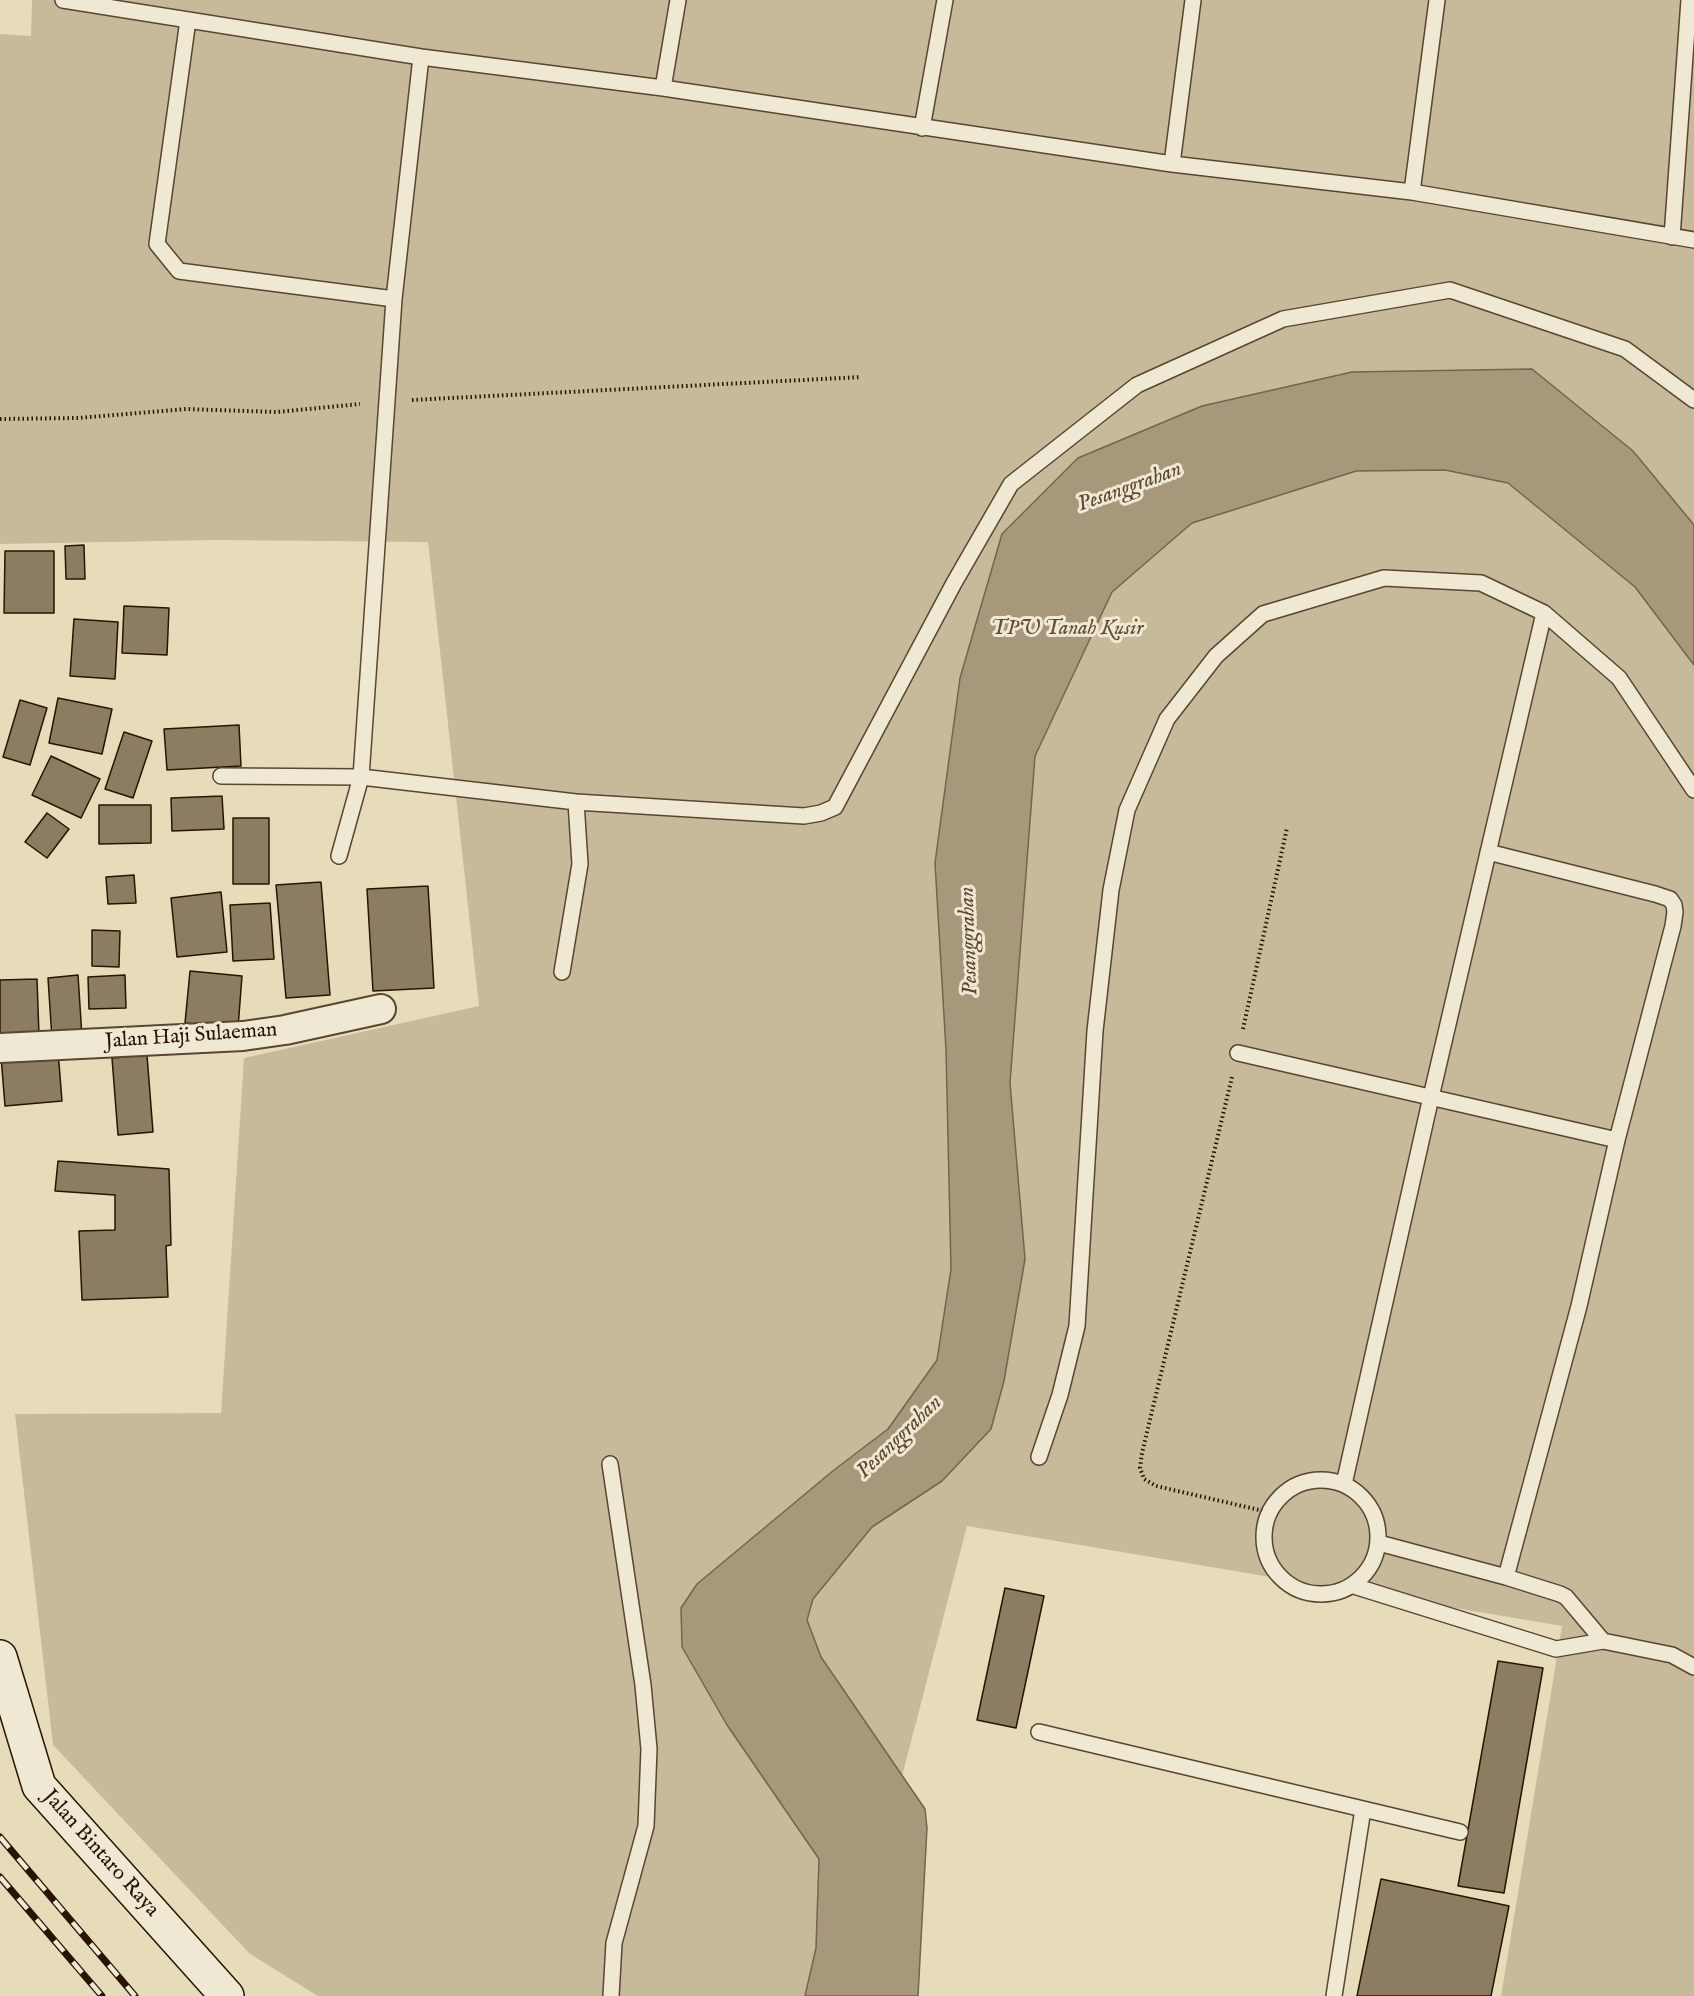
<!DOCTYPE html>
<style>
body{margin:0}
canvas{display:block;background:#e7dcba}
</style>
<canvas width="1694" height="1996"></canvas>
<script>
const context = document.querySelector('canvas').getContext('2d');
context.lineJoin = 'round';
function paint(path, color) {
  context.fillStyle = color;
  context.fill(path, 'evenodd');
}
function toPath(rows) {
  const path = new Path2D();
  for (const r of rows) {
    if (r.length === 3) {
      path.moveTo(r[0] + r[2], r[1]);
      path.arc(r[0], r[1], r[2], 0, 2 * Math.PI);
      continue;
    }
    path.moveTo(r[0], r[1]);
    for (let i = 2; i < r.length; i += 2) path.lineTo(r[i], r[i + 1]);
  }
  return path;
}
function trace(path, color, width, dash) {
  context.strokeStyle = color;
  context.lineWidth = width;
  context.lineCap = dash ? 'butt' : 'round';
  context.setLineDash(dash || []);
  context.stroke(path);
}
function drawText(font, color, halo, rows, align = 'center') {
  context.font = font + ' "IM FELL English",serif';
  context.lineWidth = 6;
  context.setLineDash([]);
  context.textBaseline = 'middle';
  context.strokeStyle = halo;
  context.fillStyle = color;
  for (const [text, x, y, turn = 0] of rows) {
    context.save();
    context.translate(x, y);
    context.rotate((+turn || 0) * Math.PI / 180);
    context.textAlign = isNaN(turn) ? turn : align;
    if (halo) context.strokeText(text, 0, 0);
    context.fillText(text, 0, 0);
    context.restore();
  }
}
const green = toPath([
 [32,0,1694,0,1694,1996,1501,1996,1562,1626,967,1526,845,1996,318,1996,250,1954,53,1745,15,1414,221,1413,244,1058,479,1006,428,542,215,540,0,544,0,34,31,36]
]);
const water = toPath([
 [1532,369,1633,451,1694,525,1694,665,1635,587,1508,483,1445,470,1356,471,1192,523,1112,592,1035,756,1010,1083,1025,1259,1004,1381,991,1429,942,1481,872,1527,813,1599,807,1620,821,1657,925,1809,927,1828,918,1996,805,1996,816,1948,819,1859,727,1725,682,1647,681,1608,697,1584,834,1470,888,1429,937,1360,951,1269,946,1050,935,863,960,678,1002,534,1078,458,1202,406,1352,372,1532,369]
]);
const building = toPath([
 [84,545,85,579,66,579,65,546,84,545],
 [5,551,54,551,54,613,4,613,5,551],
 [124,606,169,608,167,655,122,653,124,606],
 [74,619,118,622,115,679,70,676,74,619],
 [58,698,112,709,102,754,49,743,58,698],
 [20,700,47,708,30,765,3,757,20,700],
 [239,725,241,766,167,770,164,729,239,725],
 [124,732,152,741,133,798,105,789,124,732],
 [51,756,100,779,81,818,32,795,51,756],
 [222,796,224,829,172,831,171,798,222,796],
 [99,805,151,805,151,843,99,844,99,805],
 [47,813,69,829,47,858,25,842,47,813],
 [233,818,269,818,269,884,233,884,233,818],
 [134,875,136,903,108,904,106,877,134,875],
 [321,882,330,995,286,998,276,885,321,882],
 [428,886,434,988,373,991,367,889,428,886],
 [221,892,227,952,177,957,171,898,221,892],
 [270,903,274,959,233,961,230,905,270,903],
 [92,930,120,931,119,967,92,966,92,930],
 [190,971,242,976,238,1028,185,1023,190,971],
 [78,975,82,1037,52,1039,48,978,78,975],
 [125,975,126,1008,89,1009,88,977,125,975],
 [37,979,39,1035,0,1037,0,980,37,979],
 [58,1051,62,1101,5,1106,1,1056,58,1051],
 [147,1055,153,1132,118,1135,112,1058,147,1055],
 [58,1161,169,1169,171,1245,166,1246,168,1297,82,1300,79,1231,115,1230,115,1195,55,1191,58,1161],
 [1005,1588,1044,1596,1016,1728,977,1720,1005,1588],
 [1498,1661,1543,1668,1504,1893,1458,1886,1498,1661],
 [1381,1879,1509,1906,1491,1996,1357,1996,1381,1879]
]);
const path = toPath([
 [412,400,861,377],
 [0,419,78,418,186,409,277,412,360,404],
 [1243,1029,1287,828],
 [1232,1077,1142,1453,1140,1468,1144,1479,1156,1486,1268,1512]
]);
const lane = toPath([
 [63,0,421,57,663,88,1172,164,1412,192,1694,240],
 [188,20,157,244,179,271,394,299],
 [663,88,678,0],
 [922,128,945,0],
 [1172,164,1193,0],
 [1412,192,1437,0],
 [1672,237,1689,0],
 [221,776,361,777,576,802,580,864,562,972],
 [576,802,804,816,821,813,835,807,954,583,1011,484,1137,385,1283,319,1450,290,1625,349,1694,400],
 [1488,852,1655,894,1670,899,1674,905,1675,912,1673,926,1617,1140,1579,1306,1506,1577],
 [339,856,361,777,394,299,421,57],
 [1238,1053,1617,1140],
 [1039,1457,1060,1395,1077,1326,1095,1031,1111,890,1127,810,1167,719,1216,656,1263,614,1384,578,1481,583,1544,613],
 [610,1464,643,1685,649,1749,646,1826,614,1943,611,1996],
 [1321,1537,57],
 [1344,1484,1431,1097,1544,613,1619,678,1694,790],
 [1379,1543,1506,1577,1560,1594,1566,1597,1603,1641],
 [1354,1586,1556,1649,1603,1641,1672,1655,1694,1667],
 [1039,1732,1363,1809,1334,1996],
 [1363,1809,1460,1832]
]);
const street = toPath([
 [0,1048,243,1036,285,1030,381,1009]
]);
const secondary = toPath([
 [0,1657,39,1786,227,1996]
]);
const rail = toPath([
 [0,1837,135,1996],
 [0,1877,102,1996]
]);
const parkNames = [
 ["TPU Tanah Kusir",1067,630]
];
const streetNames = [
 ["Jalan Haji Sulaeman",191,1037,-4],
 ["Jalan Bintaro Raya",100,1854,48]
];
const waterNames = [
 ["Pesanggrahan",1130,488,-20],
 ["Pesanggrahan",970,941,-92],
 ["Pesanggrahan",900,1438,-44]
];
paint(green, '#c7ba9b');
paint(water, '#a7987c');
trace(water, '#75634c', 1.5);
paint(building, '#8c7c62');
trace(building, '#2a1303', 1.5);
trace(lane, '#594531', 18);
trace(street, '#594531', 32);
trace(secondary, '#2a1303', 36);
trace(path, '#2a1303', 4, [1.5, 3]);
trace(lane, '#efe8d2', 15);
trace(street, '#efe8d2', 28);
trace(secondary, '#efe8d2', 33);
trace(rail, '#2a1303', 7);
trace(rail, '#efe8d2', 4.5, [14]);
drawText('italic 21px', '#614d38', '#efe8d2', parkNames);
drawText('21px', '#2a1303', '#efe8d2', streetNames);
drawText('italic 22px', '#5c4833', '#efe8d2', waterNames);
</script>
